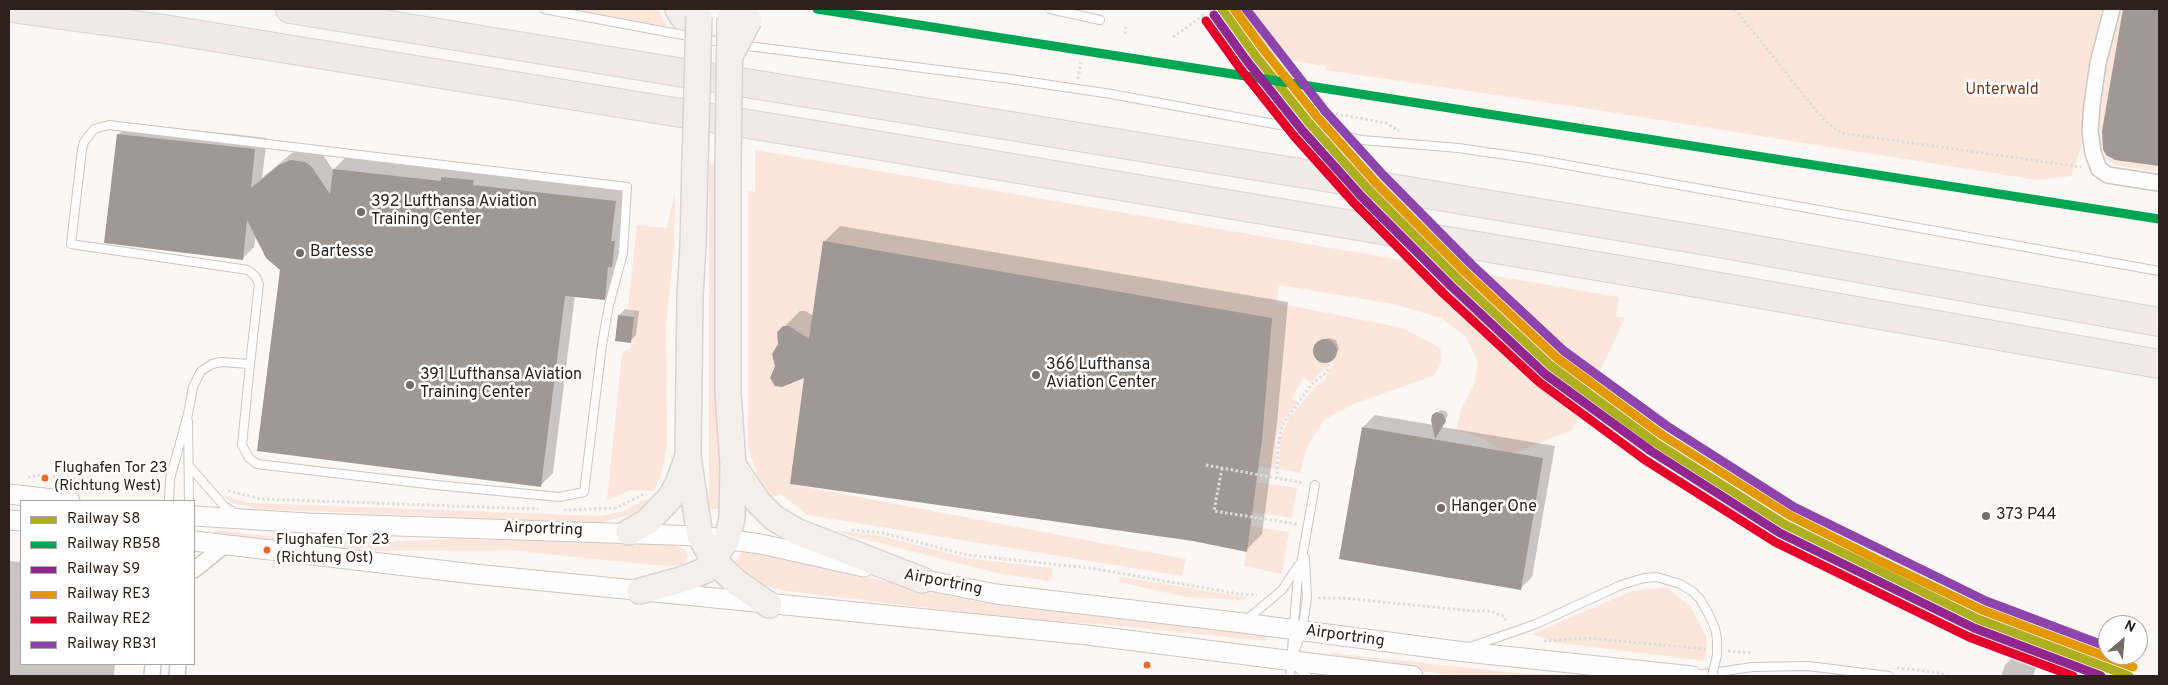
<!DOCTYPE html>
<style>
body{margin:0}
#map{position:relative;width:2168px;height:685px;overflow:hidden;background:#faf7f5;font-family:Overpass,sans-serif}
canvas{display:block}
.frame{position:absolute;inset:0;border:10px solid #2e201a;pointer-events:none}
.legend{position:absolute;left:20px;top:500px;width:175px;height:165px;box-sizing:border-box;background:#fff;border:1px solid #aba6a3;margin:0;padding:6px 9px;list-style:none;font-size:15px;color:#2e201a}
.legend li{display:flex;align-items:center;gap:10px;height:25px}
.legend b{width:25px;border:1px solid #aba6a3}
.north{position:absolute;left:2098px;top:615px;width:50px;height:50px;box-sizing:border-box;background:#fff;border:1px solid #aba6a3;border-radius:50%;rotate:27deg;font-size:14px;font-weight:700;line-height:20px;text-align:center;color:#2e201a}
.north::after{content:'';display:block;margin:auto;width:18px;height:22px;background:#756b67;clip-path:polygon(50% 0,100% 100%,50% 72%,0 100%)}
</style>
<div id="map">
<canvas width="2168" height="685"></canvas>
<div class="frame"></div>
<ul class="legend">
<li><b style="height:6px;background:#adaf21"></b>Railway S8</li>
<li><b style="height:6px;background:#00a651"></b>Railway RB58</li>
<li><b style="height:6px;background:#91268f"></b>Railway S9</li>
<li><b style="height:6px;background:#e39903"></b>Railway RE3</li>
<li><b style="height:6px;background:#e4002b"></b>Railway RE2</li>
<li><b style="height:6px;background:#8e44ad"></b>Railway RB31</li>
</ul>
<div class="north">N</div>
</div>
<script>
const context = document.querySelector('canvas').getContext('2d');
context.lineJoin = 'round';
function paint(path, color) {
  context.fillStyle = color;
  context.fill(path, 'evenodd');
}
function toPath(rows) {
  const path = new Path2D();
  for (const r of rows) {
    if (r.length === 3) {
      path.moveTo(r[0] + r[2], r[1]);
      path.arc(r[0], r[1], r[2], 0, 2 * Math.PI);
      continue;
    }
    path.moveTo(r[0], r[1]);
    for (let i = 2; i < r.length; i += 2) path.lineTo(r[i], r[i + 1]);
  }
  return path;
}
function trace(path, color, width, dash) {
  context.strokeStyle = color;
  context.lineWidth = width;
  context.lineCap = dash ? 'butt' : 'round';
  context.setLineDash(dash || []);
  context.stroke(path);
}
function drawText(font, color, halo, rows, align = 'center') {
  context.font = font + ' Overpass,sans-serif';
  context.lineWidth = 5;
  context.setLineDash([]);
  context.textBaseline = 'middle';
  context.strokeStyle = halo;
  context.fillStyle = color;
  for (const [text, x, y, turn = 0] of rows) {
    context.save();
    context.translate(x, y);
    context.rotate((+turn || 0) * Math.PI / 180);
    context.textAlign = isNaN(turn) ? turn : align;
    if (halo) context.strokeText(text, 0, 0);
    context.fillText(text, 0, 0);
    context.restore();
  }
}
const green = toPath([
 [567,9,658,9,667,27],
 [1233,9,2102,9,2084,118,2083,142,2071,176,2037,180,1584,108,1325,70,1325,66,1269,57],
 [2121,9,2124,9,2102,131,2103,149,2111,158,2157,166,2156,171,2114,165,2101,155,2099,150,2097,118,2105,58],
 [755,150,1619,297,1616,317,1625,318,1572,430,1506,456,1494,445,1482,438,1456,430,1462,406,1474,386,1478,362,1466,337,1441,318,1393,304,1279,285,1277,303,1403,328,1440,348,1442,357,1441,364,1433,376,1356,403,1324,420,1307,447,1300,473,1279,469,1280,440,1289,418,1315,387,1325,380,1331,367,1332,361,1337,352,1335,345,1330,341,1322,340,1314,349,1317,360,1328,363,1325,369,1311,382,1303,378,1292,399,1298,402,1283,420,1280,427,1276,439,1276,469,1258,466,1272,318,823,242,790,484,1186,559,1182,576,808,515,781,494,771,498,759,480,748,447,748,191,755,192],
 [709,163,717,165,716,356,719,442,724,509,709,509],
 [675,192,674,247,666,326,667,444,662,472,654,491,631,490,607,500,622,353,631,347,634,311,628,308,637,225,667,228],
 [1255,482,1297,488,1292,518,1252,512],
 [223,495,249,503,600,516,623,511,645,500,649,501,641,509,629,515,600,523,258,509,232,503],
 [1250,526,1289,532,1282,574,1244,566],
 [215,530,311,541,379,542,454,539,673,544,684,549,688,557,682,565,665,566,508,550,379,551,312,546,215,535],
 [829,530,878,535,967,558,1052,568,1053,578,1048,581,1002,574],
 [744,550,974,601,1267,636,1268,639,1266,641,1100,624,1034,621,781,590,756,582,733,564],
 [1120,577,1177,586,1249,598,1239,600,1186,597,1119,582],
 [1666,587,1690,606,1707,637,1705,661,1560,643,1532,634,1632,591],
 [1332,653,1516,673,1597,676,1458,676,1331,659]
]);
const shadow = toPath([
 [2126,9,2159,9,2159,165,2112,157,2124,11],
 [130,123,267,138,262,178,292,153,304,148,317,150,323,155,333,170,346,157,627,189,616,287,604,299,575,295,553,473,541,485,281,269,256,234,254,247,242,259,118,135],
 [840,226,1288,302,1277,423,1262,534,1246,550,776,366,780,345,778,333,800,311,805,311,814,316,824,242],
 [625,309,639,311,636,335,630,341,619,315],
 [1329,338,1336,340,1339,349,1334,358,1324,362,1318,359,1315,349,1322,340],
 [1440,410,1446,411,1448,415,1442,427,1555,446,1532,577,1520,589,1363,427,1375,415,1434,425,1432,418],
 [9,561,21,562,21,664,115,664,114,676,9,676],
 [2011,659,2036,668,2033,676,2001,676,2005,665]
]);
const building = toPath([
 [2123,9,2159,9,2159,166,2115,160,2106,155,2103,149,2102,131],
 [117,134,255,149,251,188,279,165,291,160,305,162,311,166,330,194,333,169,441,181,441,177,474,180,473,185,616,201,611,241,615,241,612,267,608,267,605,300,565,296,541,487,257,451,280,270,266,258,247,220,243,260,104,243],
 [823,241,1272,318,1262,440,1247,552,1193,541,790,484,804,378,782,387,775,386,770,378,775,366,772,354,778,344,777,332,783,326,789,326,809,339],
 [618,315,634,317,631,343,615,341],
 [1325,351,12],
 [1436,412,1443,414,1446,421,1435,439,1431,420,1432,415],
 [1362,427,1543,458,1521,590,1339,559]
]);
const path = toPath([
 [1735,9,1818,113,1827,123,1841,133,2081,167],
 [1125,34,1126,27],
 [1173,37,1204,15],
 [1078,79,1081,62],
 [1326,112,1386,123,1399,131],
 [1206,465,1303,483],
 [1222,468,1214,511,1297,524],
 [28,477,37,475,158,489],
 [1277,479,1278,447,1282,425,1311,385,1327,372,1330,362],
 [228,491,262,499,538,509],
 [564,510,616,508,644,494],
 [852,530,883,533,967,555,1090,568,1239,594,1257,595],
 [1318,598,1342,598,1473,611,1491,611,1505,617,1506,622],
 [1544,641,1587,638,1707,649],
 [1728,651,1752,653],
 [1897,668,1935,672,1948,676]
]);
const service = toPath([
 [544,9,726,43],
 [1050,9,1100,20],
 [740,45,1010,79,1111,94,1362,140,1458,148,1534,159,2159,271],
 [188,421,189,501],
 [190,467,224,506,236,514],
 [169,501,170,479,188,414,193,387,201,371,212,364,221,362,250,364,242,445,249,458,257,464,436,485,559,497,584,492,602,345,609,305,623,253,627,187,109,125,94,129,84,142,82,149,71,244,248,270,256,277,259,284,250,364],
 [1246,620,1282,590,1298,566],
 [1470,647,1536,624,1621,585,1644,578,1657,577,1680,584,1692,591,1700,599,1708,613],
 [1293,655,1302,631,1307,598,1305,558],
 [1296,666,1307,676],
 [1290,676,1297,586,1315,485],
 [1691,676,1752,667,1808,666,1889,676]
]);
const minor = toPath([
 [2112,9,2098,63,2092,105,2090,131,2093,153,2099,169,2108,175,2159,183],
 [194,570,225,545],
 [152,676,153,664],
 [177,676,178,664]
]);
const tertiary = toPath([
 [9,494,70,501],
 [194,516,307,523,700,536,761,544,864,567],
 [9,520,21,521],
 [194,541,474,574,1087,635,1413,676],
 [910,577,996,594,1243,623,1457,651,1692,676]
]);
const trunk = toPath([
 [678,9,683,17],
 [695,162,693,246,690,295,688,456,697,517,700,536,714,561,736,582,769,605],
 [733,465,758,502,774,518,798,532,922,580],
 [629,532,648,521,670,498,678,484,688,456],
 [640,591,684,579,706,570,727,539,732,518,733,465,728,392,728,168]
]);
const motorway = toPath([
 [18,9,164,29,822,136,1680,280,2159,364],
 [290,9,1331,178,1713,242,2159,322]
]);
const serviceBridge = toPath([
 [1708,613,1715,628,1717,639,1717,655,1712,676]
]);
const trunkBridge = toPath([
 [731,54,749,20],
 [695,162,699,17],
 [728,168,730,18]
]);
const rail1 = toPath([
 [1222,9,1255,55,1310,124,1369,190,1458,279,1551,366,1656,443,1784,524,1978,619,2129,676]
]);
const rail2 = toPath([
 [817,9,2159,219]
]);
const rail3 = toPath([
 [1214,15,1247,61,1302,130,1362,197,1451,286,1545,374,1651,451,1780,533,1974,628,2101,676]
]);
const rail4 = toPath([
 [1234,9,1263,49,1318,118,1376,183,1465,272,1557,358,1662,435,1789,515,1880,561,1982,610,2133,667]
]);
const rail5 = toPath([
 [1206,21,1239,67,1294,136,1354,203,1444,294,1539,382,1645,460,1775,542,1969,637,2073,676]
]);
const rail6 = toPath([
 [1246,9,1325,111,1384,176,1472,265,1564,351,1667,426,1794,507,1986,601,2108,647]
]);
const markers = [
 [361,212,5,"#756b67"],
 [300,253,5,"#756b67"],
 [1036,375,5,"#756b67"],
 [410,385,5,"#756b67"],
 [45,478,4.5,"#f26522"],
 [1441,508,5,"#756b67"],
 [1986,516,5,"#756b67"],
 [267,550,4.5,"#f26522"],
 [1147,665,4.5,"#f26522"]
];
const busNames = [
 ["Flughafen Tor 23",54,469],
 ["(Richtung West)",54,487],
 ["Flughafen Tor 23",276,541],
 ["(Richtung Ost)",276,559]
];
const parkNames = [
 ["Unterwald",2002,91]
];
const poiNames = [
 ["392 Lufthansa Aviation",371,203],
 ["Training Center",371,221],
 ["Bartesse",310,253],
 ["366 Lufthansa",1046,366],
 ["Aviation Center",1046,384],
 ["391 Lufthansa Aviation",420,376],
 ["Training Center",420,394],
 ["Hanger One",1451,508],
 ["373 P44",1996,516]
];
const streetNames = [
 ["Airportring",543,530,2],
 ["Airportring",943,583,11],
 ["Airportring",1345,637,8]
];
paint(green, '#fce6dc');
paint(shadow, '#0003');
paint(building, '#a09895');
trace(service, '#cdc6c1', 10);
trace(minor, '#cdc6c1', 18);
trace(tertiary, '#cdc6c1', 21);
trace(trunk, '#d8d4d2', 28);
trace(motorway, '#d8d4d2', 30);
trace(path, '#dedddc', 3, [2.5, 2.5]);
trace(service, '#fefefe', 8);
trace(minor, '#fefefe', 15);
trace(tertiary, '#fefefe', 19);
trace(trunk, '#f4eeec', 25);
trace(motorway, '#f2eae7', 28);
trace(serviceBridge, '#cdc6c1', 10, []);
trace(trunkBridge, '#d8d4d2', 28, []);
trace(serviceBridge, '#fefefe', 8);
trace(trunkBridge, '#f4eeec', 25);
trace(rail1, '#adaf21', 9);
trace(rail2, '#00a651', 9);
trace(rail3, '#91268f', 9);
trace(rail4, '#e39903', 9);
trace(rail5, '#e4002b', 9);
trace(rail6, '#8e44ad', 9);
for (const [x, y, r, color] of markers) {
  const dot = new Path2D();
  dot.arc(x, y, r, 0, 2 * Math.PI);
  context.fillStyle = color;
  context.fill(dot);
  trace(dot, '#fff', 2);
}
drawText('15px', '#2e201a', '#fff', busNames, 'left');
drawText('16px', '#793c1a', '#fff', parkNames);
drawText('16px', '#2e201a', '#fff', poiNames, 'left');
drawText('16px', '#2e201a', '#fff', streetNames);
</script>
